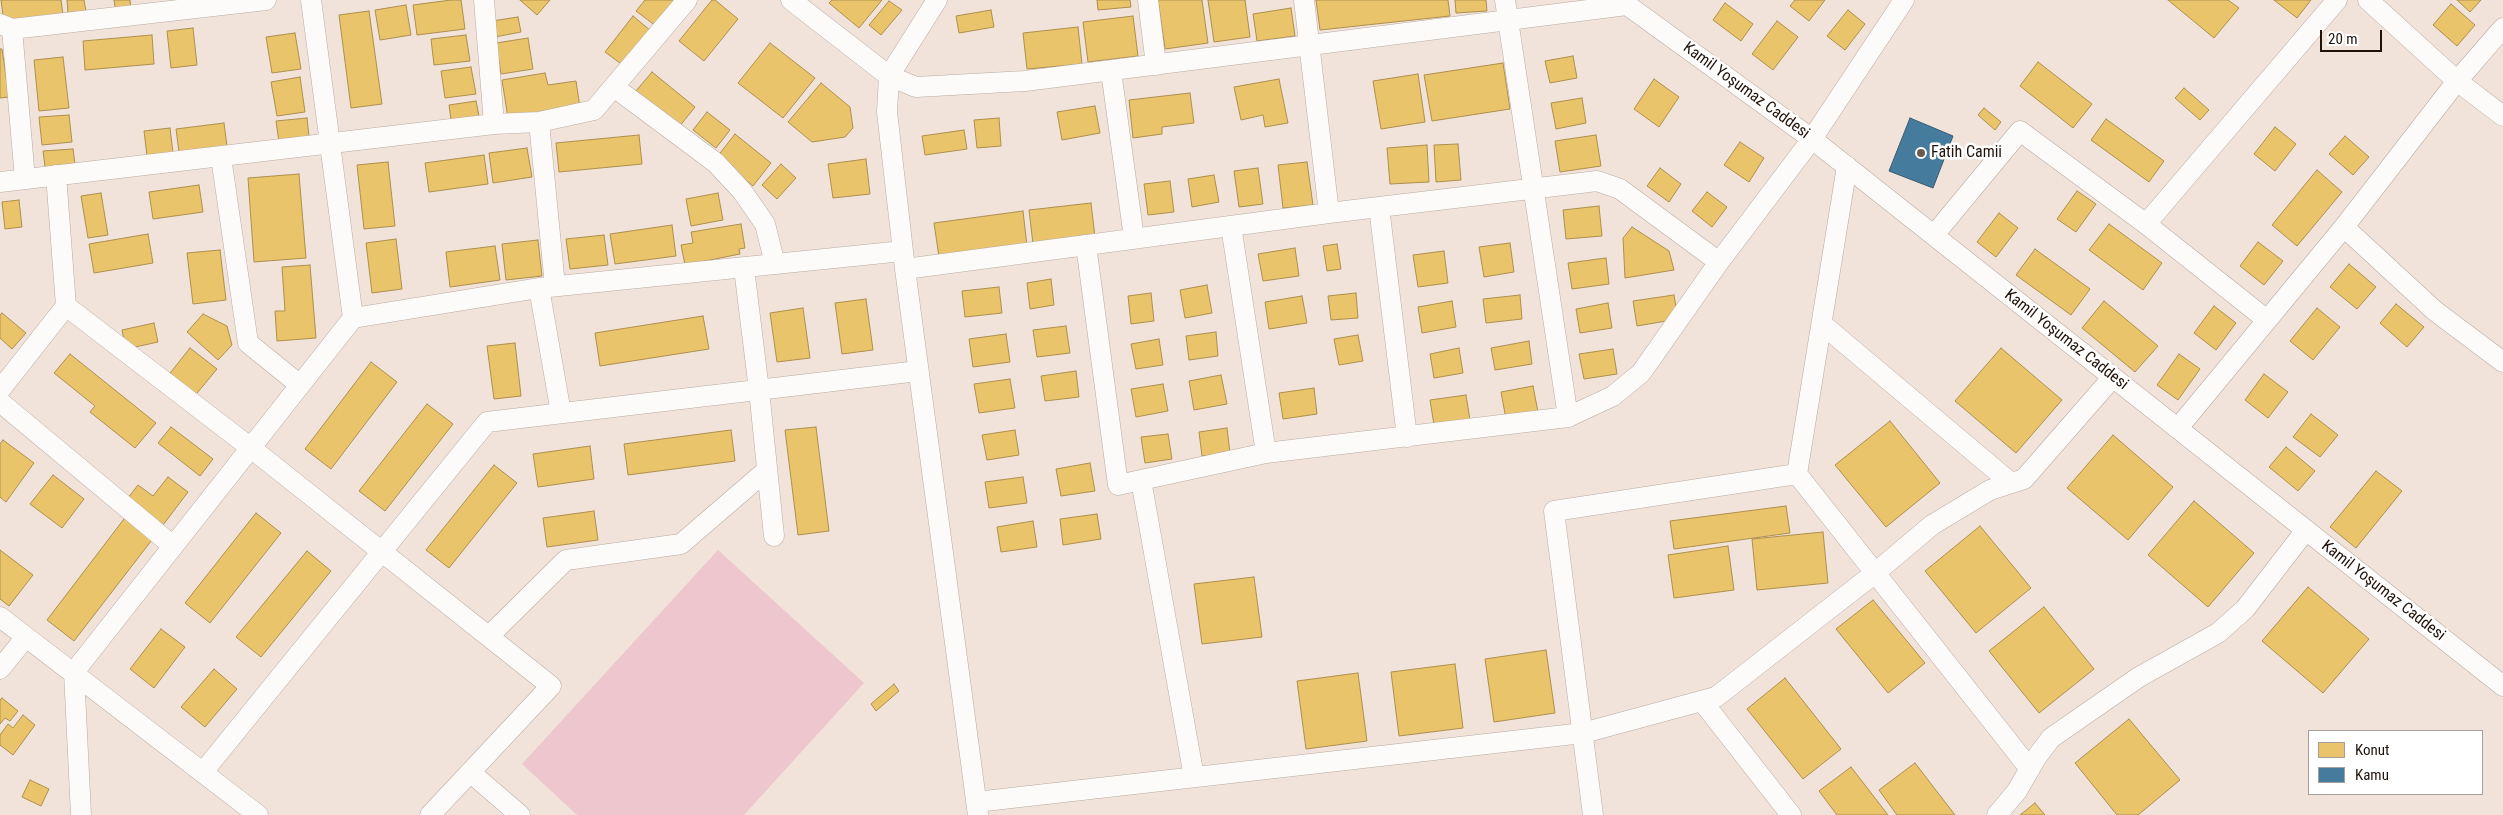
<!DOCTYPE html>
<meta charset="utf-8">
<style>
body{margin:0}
#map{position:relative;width:2503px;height:815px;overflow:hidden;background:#f1e3da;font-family:"Roboto Condensed",sans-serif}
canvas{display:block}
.legend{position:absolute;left:2308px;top:730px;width:175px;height:65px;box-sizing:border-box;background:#fff;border:1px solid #a6a09d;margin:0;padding:6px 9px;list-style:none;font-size:15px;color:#211209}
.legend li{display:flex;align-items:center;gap:10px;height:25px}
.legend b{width:25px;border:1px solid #a6a09d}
.scale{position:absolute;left:2320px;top:30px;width:62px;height:22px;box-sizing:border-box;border:2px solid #211209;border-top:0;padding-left:6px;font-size:15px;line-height:18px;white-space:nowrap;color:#211209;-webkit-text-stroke:4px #fff;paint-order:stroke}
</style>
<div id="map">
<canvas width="2503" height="815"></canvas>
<ul class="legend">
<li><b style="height:14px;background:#e9c46a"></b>Konut</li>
<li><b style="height:14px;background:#457b9d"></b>Kamu</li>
</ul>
<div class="scale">20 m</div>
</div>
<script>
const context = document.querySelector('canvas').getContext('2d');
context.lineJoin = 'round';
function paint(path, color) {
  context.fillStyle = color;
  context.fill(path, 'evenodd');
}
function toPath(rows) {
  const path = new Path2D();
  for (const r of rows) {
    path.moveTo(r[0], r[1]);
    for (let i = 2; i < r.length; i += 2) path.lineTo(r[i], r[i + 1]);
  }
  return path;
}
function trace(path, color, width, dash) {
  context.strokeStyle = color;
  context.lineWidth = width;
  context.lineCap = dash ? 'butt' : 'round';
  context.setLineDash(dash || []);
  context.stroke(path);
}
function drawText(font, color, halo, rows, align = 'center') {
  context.font = font + ' "Roboto Condensed",sans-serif';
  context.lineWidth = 5;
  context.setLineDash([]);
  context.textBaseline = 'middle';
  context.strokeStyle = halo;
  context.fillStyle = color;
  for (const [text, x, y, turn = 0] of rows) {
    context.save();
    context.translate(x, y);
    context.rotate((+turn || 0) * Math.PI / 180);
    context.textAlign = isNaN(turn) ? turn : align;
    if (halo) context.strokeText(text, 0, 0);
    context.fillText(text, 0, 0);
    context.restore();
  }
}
const green = toPath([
 [718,550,864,683,744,815,577,815,522,764]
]);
const homes = toPath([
 [1,0,61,0,63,15,4,23,1,0],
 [67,0,84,0,86,11,68,13,67,0],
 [114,0,130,0,131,12,116,13,114,0],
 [451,0,461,0,465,29,417,35,413,5,451,0],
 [520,0,550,0,537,15,520,0],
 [645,0,683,0,660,29,636,11,645,0],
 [712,0,715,0,738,19,704,61,679,41,712,0],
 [832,0,882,0,859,28,829,3,832,0],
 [1097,0,1130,0,1131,7,1098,10,1097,0],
 [1158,0,1202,0,1208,43,1165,49,1158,0],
 [1208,0,1245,0,1250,37,1214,42,1208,0],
 [1316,0,1448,0,1450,16,1320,30,1316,0],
 [1455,0,1486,0,1487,11,1456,13,1455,0],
 [1795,0,1825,0,1809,21,1790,6,1795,0],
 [2168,0,2228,0,2239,8,2214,38,2168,0],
 [2274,0,2311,0,2297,18,2274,0],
 [2457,0,2481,0,2470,12,2457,0],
 [889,1,902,10,881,35,869,25,889,1],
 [1725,3,1753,24,1741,41,1713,20,1725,3],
 [2451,4,2475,25,2457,46,2433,25,2451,4],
 [406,5,411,35,380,40,375,10,406,5],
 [1291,8,1295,36,1257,41,1253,14,1291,8],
 [991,10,994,27,959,33,956,16,991,10],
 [1848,10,1865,24,1845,50,1827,36,1848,10],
 [369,11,382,104,351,108,339,15,369,11],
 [633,16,651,31,624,66,605,52,633,16],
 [1133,16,1138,56,1088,62,1083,22,1133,16],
 [518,17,521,32,495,37,492,21,518,17],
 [1777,21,1798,37,1773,70,1752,54,1777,21],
 [1078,27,1082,64,1027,69,1023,33,1078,27],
 [193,28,197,65,171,68,167,31,193,28],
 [295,33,301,69,272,73,266,37,295,33],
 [152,35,154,64,85,70,83,41,152,35],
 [466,35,470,61,434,65,431,39,466,35],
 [528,38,533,69,501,74,496,43,528,38],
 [770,43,815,78,783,118,738,83,770,43],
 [0,49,2,49,9,97,0,98,0,49],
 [1573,56,1577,78,1550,83,1545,61,1573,56],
 [63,57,69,108,39,111,34,60,63,57],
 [2038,62,2092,104,2073,128,2020,86,2038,62],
 [1503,63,1510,109,1432,121,1424,75,1503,63],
 [471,67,476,94,445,98,441,71,471,67],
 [652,72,695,107,679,127,635,92,652,72],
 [545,73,548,85,576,81,580,107,508,118,502,80,545,73],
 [1418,74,1425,122,1381,129,1373,81,1418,74],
 [300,77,305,112,277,116,271,82,300,77],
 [1279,79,1288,123,1265,127,1263,115,1241,120,1234,87,1279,79],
 [1654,79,1679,97,1659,127,1634,109,1654,79],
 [821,83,850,107,853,128,845,137,812,142,788,122,821,83],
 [2184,88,2209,110,2200,120,2175,98,2184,88],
 [1190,93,1194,123,1162,127,1162,134,1133,138,1129,100,1190,93],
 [1582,98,1586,123,1556,129,1551,103,1582,98],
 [476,101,479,116,451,120,449,105,476,101],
 [1095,106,1100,133,1062,140,1057,112,1095,106],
 [1984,108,2001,122,1995,130,1978,115,1984,108],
 [707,112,730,130,716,148,693,130,707,112],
 [69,115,72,142,42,145,39,117,69,115],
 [307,118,310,146,280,149,276,121,307,118],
 [999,118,1001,146,977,148,974,120,999,118],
 [2106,119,2164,161,2149,182,2091,140,2106,119],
 [224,123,228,154,180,160,176,129,224,123],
 [2275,127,2296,144,2275,171,2254,154,2275,127],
 [170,128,174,161,148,164,144,131,170,128],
 [964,130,967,149,925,155,922,136,964,130],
 [735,134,771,163,753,186,717,157,735,134],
 [639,135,642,164,559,172,556,143,639,135],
 [1596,135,1601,166,1560,172,1555,141,1596,135],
 [2345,136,2369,157,2353,175,2329,154,2345,136],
 [1740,142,1764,158,1749,182,1724,165,1740,142],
 [1458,144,1461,180,1436,182,1434,145,1458,144],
 [1427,145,1429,182,1390,184,1387,148,1427,145],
 [527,148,532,177,493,183,489,153,527,148],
 [73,149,76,171,46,174,43,151,73,149],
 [484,155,488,184,429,192,425,163,484,155],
 [866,159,870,194,833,198,828,164,866,159],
 [388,162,395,226,364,229,357,165,388,162],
 [1307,162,1313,205,1283,208,1278,165,1307,162],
 [781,164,796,178,777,199,762,185,781,164],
 [1258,168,1263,204,1239,207,1234,171,1258,168],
 [1660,168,1681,184,1669,202,1647,186,1660,168],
 [2317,170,2342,192,2297,246,2272,225,2317,170],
 [299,174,306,258,254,262,248,178,299,174],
 [1214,175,1219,202,1192,207,1188,179,1214,175],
 [1170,181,1174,212,1148,215,1144,184,1170,181],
 [199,185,203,212,153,219,149,192,199,185],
 [2077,191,2096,204,2076,232,2057,219,2077,191],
 [1707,192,1727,207,1712,227,1692,211,1707,192],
 [101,193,108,235,88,238,81,196,101,193],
 [718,193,723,220,691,226,686,199,718,193],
 [19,200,22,227,5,229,2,202,19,200],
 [1091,203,1095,237,1033,244,1029,210,1091,203],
 [1599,206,1602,236,1566,239,1563,210,1599,206],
 [1023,211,1027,246,939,257,934,223,1023,211],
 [1999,213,2018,228,1996,257,1977,242,1999,213],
 [741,224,745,248,739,249,740,254,685,265,681,245,693,243,691,232,741,224],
 [2109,224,2162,263,2143,290,2089,250,2109,224],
 [672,225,676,256,615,264,610,234,672,225],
 [1632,227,1669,251,1674,270,1625,278,1623,238,1632,227],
 [148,234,153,263,94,273,89,244,148,234],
 [604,235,608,265,570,269,566,239,604,235],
 [396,239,402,289,372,293,366,243,396,239],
 [538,240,542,276,506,280,502,244,538,240],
 [2258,242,2283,261,2264,285,2240,266,2258,242],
 [1510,243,1514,272,1484,277,1479,247,1510,243],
 [1337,244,1341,269,1327,271,1323,246,1337,244],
 [495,246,500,280,450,287,446,252,495,246],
 [1295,248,1299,276,1263,281,1258,254,1295,248],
 [2035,249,2090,289,2071,315,2016,275,2035,249],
 [220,250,226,300,193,304,187,253,220,250],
 [1444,251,1448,283,1418,287,1413,255,1444,251],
 [1606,258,1609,284,1572,289,1568,263,1606,258],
 [2349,264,2376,287,2357,309,2330,287,2349,264],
 [310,265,316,338,277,341,275,311,285,311,282,267,310,265],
 [1051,279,1054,305,1030,309,1027,283,1051,279],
 [1207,285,1212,313,1185,318,1180,290,1207,285],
 [999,287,1002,313,965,317,962,291,999,287],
 [1151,293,1154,321,1131,324,1128,296,1151,293],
 [1356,293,1358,318,1331,320,1328,296,1356,293],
 [1520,295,1522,319,1486,323,1483,299,1520,295],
 [1674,295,1678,319,1637,326,1633,301,1674,295],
 [1302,296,1307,323,1269,329,1265,302,1302,296],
 [866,299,873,350,842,354,835,303,866,299],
 [1452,301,1456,327,1422,333,1418,307,1452,301],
 [2104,301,2158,346,2135,372,2082,328,2104,301],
 [1608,303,1612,328,1580,333,1576,309,1608,303],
 [2396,304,2424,327,2407,347,2380,323,2396,304],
 [2214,306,2236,323,2216,350,2194,333,2214,306],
 [803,308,810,358,777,362,770,313,803,308],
 [2317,308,2340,327,2313,360,2290,341,2317,308],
 [2,313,26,333,12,349,0,338,0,315,2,313],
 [203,314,227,326,232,345,218,360,187,332,203,314],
 [703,316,709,349,600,366,595,333,703,316],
 [154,323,158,342,126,349,122,330,154,323],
 [1066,326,1070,353,1037,357,1033,330,1066,326],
 [1216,332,1218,356,1189,360,1186,336,1216,332],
 [1006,334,1010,362,973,367,969,339,1006,334],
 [1358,335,1363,361,1339,365,1334,339,1358,335],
 [1159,339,1163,365,1136,369,1131,344,1159,339],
 [1529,341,1532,364,1495,370,1491,348,1529,341],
 [515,343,521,396,494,399,487,346,515,343],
 [190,348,217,369,193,398,167,377,190,348],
 [1459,348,1463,373,1434,378,1430,354,1459,348],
 [2001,348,2062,400,2016,453,1955,401,2001,348],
 [1613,349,1617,374,1584,379,1579,354,1613,349],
 [70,354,156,423,135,448,90,412,95,406,54,373,70,354],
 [2179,354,2200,369,2178,400,2157,385,2179,354],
 [371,362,397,382,331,469,305,449,371,362],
 [1076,371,1079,397,1045,401,1041,376,1076,371],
 [2264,374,2288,392,2268,418,2245,400,2264,374],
 [1221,375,1227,404,1194,410,1189,381,1221,375],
 [1010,379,1015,408,979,413,974,384,1010,379],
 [1163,384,1168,411,1136,417,1131,389,1163,384],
 [1533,386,1538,412,1506,419,1501,392,1533,386],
 [1314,388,1317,414,1283,419,1279,393,1314,388],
 [1466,395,1470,420,1434,425,1430,400,1466,395],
 [427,404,453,424,385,511,359,491,427,404],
 [2311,414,2338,435,2320,457,2293,437,2311,414],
 [1890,421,1940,483,1886,527,1835,465,1890,421],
 [171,427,213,459,200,476,158,443,171,427],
 [816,427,829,531,798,535,785,430,816,427],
 [1227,428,1230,453,1202,456,1199,432,1227,428],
 [731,430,735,461,628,475,624,444,731,430],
 [1015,430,1019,455,987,460,982,435,1015,430],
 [1168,434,1172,459,1145,463,1141,437,1168,434],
 [2113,435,2173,487,2128,540,2067,488,2113,435],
 [3,440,34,463,6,502,0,497,0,444,3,440],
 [590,446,594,479,538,487,533,454,590,446],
 [2286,447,2315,471,2298,491,2269,467,2286,447],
 [1090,463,1095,491,1061,496,1056,469,1090,463],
 [494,465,517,483,449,568,426,550,494,465],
 [2376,471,2402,491,2356,548,2330,527,2376,471],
 [53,475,84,499,62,528,30,504,53,475],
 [168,477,188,492,163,525,128,498,138,485,153,496,168,477],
 [1023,477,1027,503,989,508,985,482,1023,477],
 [2194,501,2254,553,2208,607,2148,555,2194,501],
 [1786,506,1790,533,1674,549,1670,521,1786,506],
 [594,511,598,540,547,547,543,518,594,511],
 [256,513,281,533,210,623,185,603,256,513],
 [1097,514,1101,539,1063,545,1060,519,1097,514],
 [127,515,155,536,74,641,47,620,127,515],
 [1033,521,1037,547,1001,552,997,527,1033,521],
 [1980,526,2031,588,1976,633,1925,571,1980,526],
 [1823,532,1828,583,1757,590,1752,539,1823,532],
 [1728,546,1734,590,1674,598,1668,555,1728,546],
 [0,550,33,575,9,606,0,599,0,550],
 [307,551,331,571,261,657,236,637,307,551],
 [1254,577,1262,637,1202,644,1194,584,1254,577],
 [2308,587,2369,639,2323,693,2262,641,2308,587],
 [1873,600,1925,663,1888,693,1836,629,1873,600],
 [2044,607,2094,669,2039,713,1989,651,2044,607],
 [161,629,185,647,154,688,130,669,161,629],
 [1546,650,1555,713,1494,722,1485,659,1546,650],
 [1455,664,1463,728,1399,736,1391,672,1455,664],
 [214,669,237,689,205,727,181,707,214,669],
 [1358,673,1367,741,1306,749,1297,681,1358,673],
 [1785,678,1841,749,1803,779,1747,709,1785,678],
 [894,684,899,691,876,711,871,704,894,684],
 [2,698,18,711,10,721,5,718,0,724,0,700,2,698],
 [23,715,35,725,13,755,0,745,0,735,8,724,13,728,23,715],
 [2129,719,2180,780,2138,815,2117,815,2075,763,2129,719],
 [1915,763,1955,815,1897,815,1879,790,1915,763],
 [1851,767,1888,815,1837,815,1819,791,1851,767],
 [30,780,49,789,41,806,22,797,30,780],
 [2035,803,2045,815,2020,815,2035,803]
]);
const public = toPath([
 [1910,118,1953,136,1933,188,1889,171,1910,118]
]);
const street = toPath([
 [311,0,353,318],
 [484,0,494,124],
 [791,0,889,76,916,87,1025,81,1627,5],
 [937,0,889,76,887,112,905,269,978,815],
 [1148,0,1156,65],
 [1304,0,1329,213],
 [1505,0,1568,417],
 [1626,0,1627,5,1812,139,2503,686],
 [2368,0,2457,81,2503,28],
 [0,24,12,29,266,0],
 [12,29,25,179],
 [1111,71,1134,238],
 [614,87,716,163,742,191,765,224,775,264],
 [539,122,555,286],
 [221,157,248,343,300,385],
 [0,182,494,124,539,122,594,110,687,0],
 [1379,207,1407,437],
 [2146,224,2337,0],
 [1231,226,1266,453],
 [2344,227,2457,81,2503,116],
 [1934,235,2020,131,2146,224,2267,320],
 [1086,245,1118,485,1266,453,1568,417,1613,396,1641,373,1719,262,1812,139,1904,0],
 [744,268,759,390,774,536],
 [905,269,1329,213,1597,181,1620,189,1719,262],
 [539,288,561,413],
 [66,306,251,448,551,686,430,815],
 [1822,324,2011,483],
 [0,390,66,306,56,175],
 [0,402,173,546],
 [2178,428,2344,227,2435,311,2503,362],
 [1797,474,2030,769],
 [1141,480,1194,777],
 [0,617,258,815],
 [489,636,566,560,681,544,767,470],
 [0,669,26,637],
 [1702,701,1791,815],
 [203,772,487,422,918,371],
 [470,772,520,815],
 [976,802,1583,733,1716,697,1875,573,1932,525,1990,490,2024,479,2113,377],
 [81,815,74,672,353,318,539,288,903,251],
 [1593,815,1554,511,1797,474,1847,166],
 [1997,815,2017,791,2036,758,2051,738,2139,677,2218,633,2245,609,2306,530]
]);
const markers = [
 [1921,153,5,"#6a5b52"]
];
const streetNames = [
 ["Kamil Yoşumaz Caddesi",1746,91,36],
 ["Kamil Yoşumaz Caddesi",2066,340,38],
 ["Kamil Yoşumaz Caddesi",2383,591,38]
];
const poiNames = [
 ["Fatih Camii",1931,153]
];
paint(green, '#edc6ce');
paint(homes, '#e9c46a');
trace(homes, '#ad8f4d', 1);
paint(public, '#457b9d');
trace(public, '#3a5c71', 1);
trace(street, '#b9aba2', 21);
trace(street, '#fdfbf9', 20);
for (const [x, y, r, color] of markers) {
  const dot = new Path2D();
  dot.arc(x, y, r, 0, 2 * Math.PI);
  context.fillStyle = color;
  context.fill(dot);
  trace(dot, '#fff', 2);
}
drawText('16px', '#211209', '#fff', streetNames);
drawText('16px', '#211209', '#fff', poiNames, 'left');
</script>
